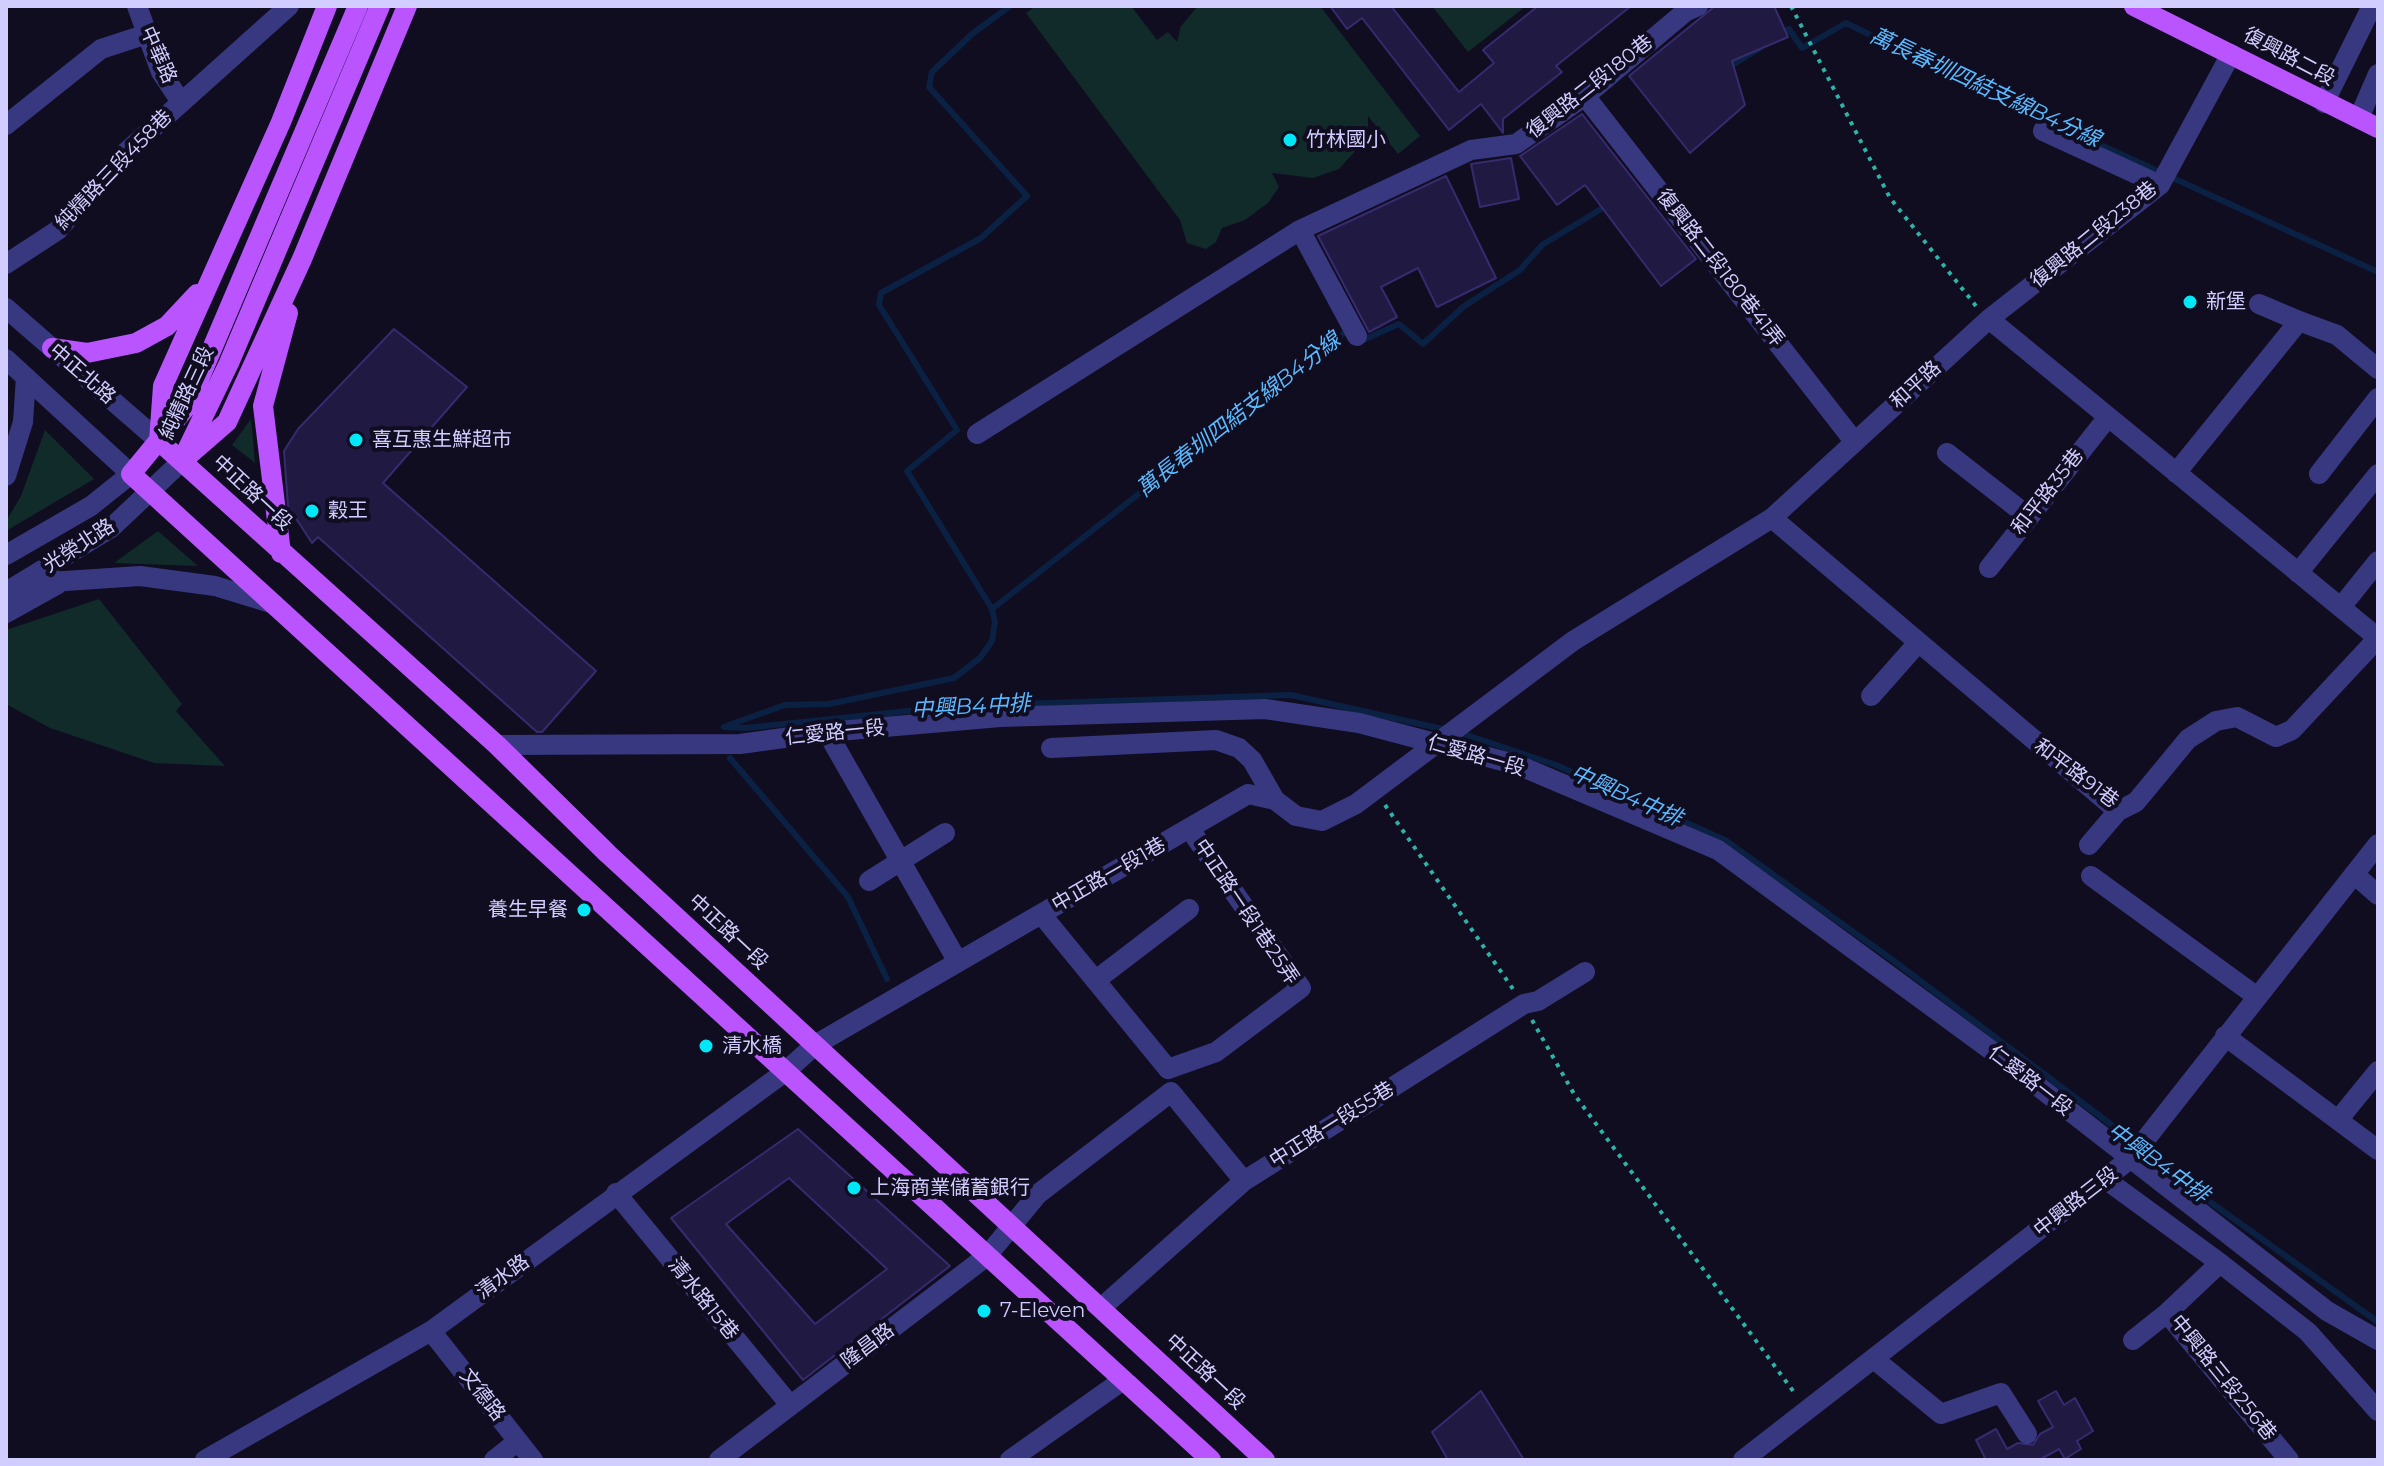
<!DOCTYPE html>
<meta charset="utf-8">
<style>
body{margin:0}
#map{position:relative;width:2384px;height:1466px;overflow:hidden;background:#100d21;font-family:Montserrat,sans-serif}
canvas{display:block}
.frame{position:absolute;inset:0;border:8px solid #d1cdff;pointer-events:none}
</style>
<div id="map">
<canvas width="2384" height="1466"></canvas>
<div class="frame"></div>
</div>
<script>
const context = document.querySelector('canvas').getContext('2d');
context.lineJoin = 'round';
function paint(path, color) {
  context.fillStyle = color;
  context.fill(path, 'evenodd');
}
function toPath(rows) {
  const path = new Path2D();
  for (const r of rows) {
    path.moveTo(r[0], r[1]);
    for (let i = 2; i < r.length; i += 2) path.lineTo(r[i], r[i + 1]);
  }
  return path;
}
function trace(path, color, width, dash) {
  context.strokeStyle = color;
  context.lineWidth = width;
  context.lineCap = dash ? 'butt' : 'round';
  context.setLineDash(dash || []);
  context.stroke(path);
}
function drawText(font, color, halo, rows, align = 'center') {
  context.font = font + ' Montserrat,"Noto Sans TC",sans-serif';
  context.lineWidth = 8;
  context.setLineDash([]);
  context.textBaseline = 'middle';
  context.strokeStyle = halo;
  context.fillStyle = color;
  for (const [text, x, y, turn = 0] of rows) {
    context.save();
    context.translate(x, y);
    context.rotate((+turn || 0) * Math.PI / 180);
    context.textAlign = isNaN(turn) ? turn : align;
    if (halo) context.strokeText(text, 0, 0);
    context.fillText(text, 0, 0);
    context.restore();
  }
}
const green = toPath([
 [1036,6,1131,6,1157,40,1168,32,1177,42,1181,26,1198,6,1320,6,1420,136,1398,154,1368,116,1368,137,1339,169,1313,178,1272,173,1279,187,1268,203,1245,220,1222,228,1216,242,1206,249,1187,243,1180,220,1026,13],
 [1432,6,1526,6,1468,52],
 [251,419,253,439,255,463,232,445],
 [45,430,94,479,6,531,6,521,21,496],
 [158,531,198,566,114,563],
 [99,599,182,704,176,711,225,766,154,763,50,728,6,704,6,630]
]);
const stream = toPath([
 [1780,35,1789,29,1802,48,1846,23,2029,112,2378,272],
 [1729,67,1760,48],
 [1361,341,1399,324,1423,344,1463,307,1520,270,1542,245,1606,206],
 [992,609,1348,330],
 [729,725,785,705,829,704,954,678,980,658,992,641,995,622,992,609,907,471,957,430,879,305,881,293,981,238,1027,196,929,87,932,72,972,34,1010,6],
 [724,727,745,728,957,706,1291,695,1447,730],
 [1458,732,1556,765,1725,840,1894,961,2121,1132,2150,1159,2378,1322],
 [730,758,848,897,887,979]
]);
const building = toPath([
 [1330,6,1391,6,1459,92,1494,63,1483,50,1538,6,1631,6,1556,66,1562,72,1503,119,1503,133,1481,104,1449,130,1362,18,1347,29,1330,6],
 [1715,6,1774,6,1788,37,1732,61,1745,105,1690,153,1629,76,1715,6],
 [1582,114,1696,259,1661,286,1585,185,1557,205,1520,156,1582,114],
 [1511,158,1519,199,1480,207,1471,164,1511,158],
 [1446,176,1496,278,1437,307,1418,268,1381,287,1397,317,1369,332,1318,236,1446,176],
 [394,329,467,387,383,483,596,671,542,732,537,732,318,537,312,543,288,506,284,451,298,429,394,329],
 [798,1129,950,1266,803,1380,671,1218,798,1129],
 [789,1178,887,1269,815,1324,726,1224,789,1178],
 [1481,1391,1524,1460,1448,1460,1432,1432,1481,1391],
 [2056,1391,2064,1405,2075,1398,2093,1431,2077,1441,2081,1449,2065,1459,2059,1449,2039,1460,1986,1460,1976,1440,1996,1429,2007,1449,2018,1443,2033,1445,2040,1434,2053,1427,2038,1401,2056,1391]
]);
const path = toPath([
 [1791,6,1890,198,1976,306],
 [1385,805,1513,989],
 [1532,1020,1574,1094,1796,1395]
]);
const minor = toPath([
 [137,6,161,72,181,102],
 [1585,96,1854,441],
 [2324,103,2372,6],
 [2359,118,2378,74],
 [6,125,101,49,147,34],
 [2043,131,2160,185],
 [1300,230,1357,336],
 [6,264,58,230,125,153,289,6],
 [2259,304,2299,321],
 [6,308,159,441],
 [1989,319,2378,638],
 [6,359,131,474,91,506,6,555],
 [977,434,1300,230,1471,150,1516,144,1585,96,1685,12,1698,6],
 [1947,453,2029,517],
 [2176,473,2299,321,2337,335,2378,369],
 [2319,474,2378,398],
 [6,476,23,422,26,377],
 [1772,518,2118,811,2136,802,2188,739,2216,721,2237,717,2276,737,2292,730,2378,638],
 [1989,568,2108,417],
 [2298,573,2378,474],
 [20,584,140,576,215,586,274,604],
 [6,592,111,528,182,461],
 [2341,607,2378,561],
 [6,613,58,584],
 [1871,696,1917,644],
 [827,732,958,962],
 [497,745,740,744,827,732,1000,717,1265,709,1359,723,1518,765,1718,850,2003,1059,2327,1311,2378,1340],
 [1051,748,1216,740,1239,748,1252,760,1275,800],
 [2089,845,2118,811],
 [2354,874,2378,895],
 [2091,876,2256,996],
 [869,881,945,833],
 [1041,914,1168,1069,1216,1052,1301,988,1189,828],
 [1096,980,1189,909],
 [2225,1036,2378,1150],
 [2338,1120,2378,1071],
 [2105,1179,2220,1263,2167,1313,2289,1460],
 [616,1193,790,1405],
 [2220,1263,2308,1332,2378,1411],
 [1101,1308,1244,1181,1524,1004,1538,1001,1585,972],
 [431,1331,533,1460],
 [2133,1340,2167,1313],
 [1874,1359,1941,1414,2001,1393,2027,1434],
 [205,1460,431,1331,785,1072,815,1045,1248,794,1275,800,1296,816,1322,821,1356,804,1573,641,1772,518,1989,319,2160,185,2231,54],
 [494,1460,518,1441],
 [719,1460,987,1256,1038,1194,1171,1092,1244,1181],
 [1010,1460,1123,1380],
 [1743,1460,2130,1159,2378,844]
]);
const major = toPath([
 [358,6,188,405,131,474,1211,1460],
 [2134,6,2378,128],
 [52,348,87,353,136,343,167,326,197,294],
 [159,441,497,745,608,854,1265,1460],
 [159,441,163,386,281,122,327,6],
 [187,450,229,363,380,6],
 [182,461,227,422,302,259,407,6],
 [281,553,263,406,288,313]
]);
const markers = [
 [1290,140,8,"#00e8f8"],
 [2190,302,8,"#00e8f8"],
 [356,440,8,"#00e8f8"],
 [312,511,8,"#00e8f8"],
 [584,910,8,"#00e8f8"],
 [706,1046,8,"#00e8f8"],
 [854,1188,8,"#00e8f8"],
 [984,1311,8,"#00e8f8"]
];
const streetNames = [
 ["中華路",158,55,66],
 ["復興路二段",2289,57,28],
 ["復興路二段180巷",1590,87,-38],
 ["純精路三段458巷",114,170,-46],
 ["復興路二段238巷",2094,235,-39],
 ["復興路二段180巷41弄",1720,268,52],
 ["中正北路",82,374,41],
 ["和平路",1916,385,-42],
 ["純精路三段",187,393,-65],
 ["和平路35巷",2048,492,-52],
 ["中正路一段",252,493,43],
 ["光榮北路",79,546,-33],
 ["仁愛路一段",835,733,-6],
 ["仁愛路一段",1476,756,16],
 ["和平路91巷",2076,774,37],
 ["中正路一段1巷",1109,875,-30],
 ["中正路一段1巷25弄",1246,912,56],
 ["中正路一段",728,932,43],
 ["仁愛路一段",2030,1081,38],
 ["中正路一段55巷",1332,1125,-32],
 ["中興路三段",2076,1202,-38],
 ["清水路",503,1277,-36],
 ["清水路15巷",703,1299,51],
 ["隆昌路",868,1346,-37],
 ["中正路一段",1205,1372,43],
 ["中興路三段256巷",2223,1378,51],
 ["文德路",482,1395,52]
];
const poiNames = [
 ["竹林國小",1306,140],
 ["新堡",2206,302],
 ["喜互惠生鮮超市",372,440],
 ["穀王",328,511],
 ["養生早餐",568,910,"right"],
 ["清水橋",722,1046],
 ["上海商業儲蓄銀行",870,1188],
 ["7-Eleven",1000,1311]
];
const waterNames = [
 ["萬長春圳四結支線B4分線",1985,88,25],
 ["萬長春圳四結支線B4分線",1239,415,-38],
 ["中興B4中排",971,707,-3],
 ["中興B4中排",1626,796,24],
 ["中興B4中排",2158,1163,36]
];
paint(green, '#102b29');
trace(stream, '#0b2143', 6);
paint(building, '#201942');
trace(building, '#362b6f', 2);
trace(path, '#2db4a7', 4, [4, 6]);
trace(minor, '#383881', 20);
trace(major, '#b954ff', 20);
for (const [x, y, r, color] of markers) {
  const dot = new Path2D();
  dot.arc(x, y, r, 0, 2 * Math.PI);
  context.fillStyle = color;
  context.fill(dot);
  trace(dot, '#100d21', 3);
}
drawText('20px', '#d1cdff', '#100d21', streetNames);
drawText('20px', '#d1cdff', '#100d21', poiNames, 'left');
drawText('italic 22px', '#5bb9ff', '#100d21', waterNames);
</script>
